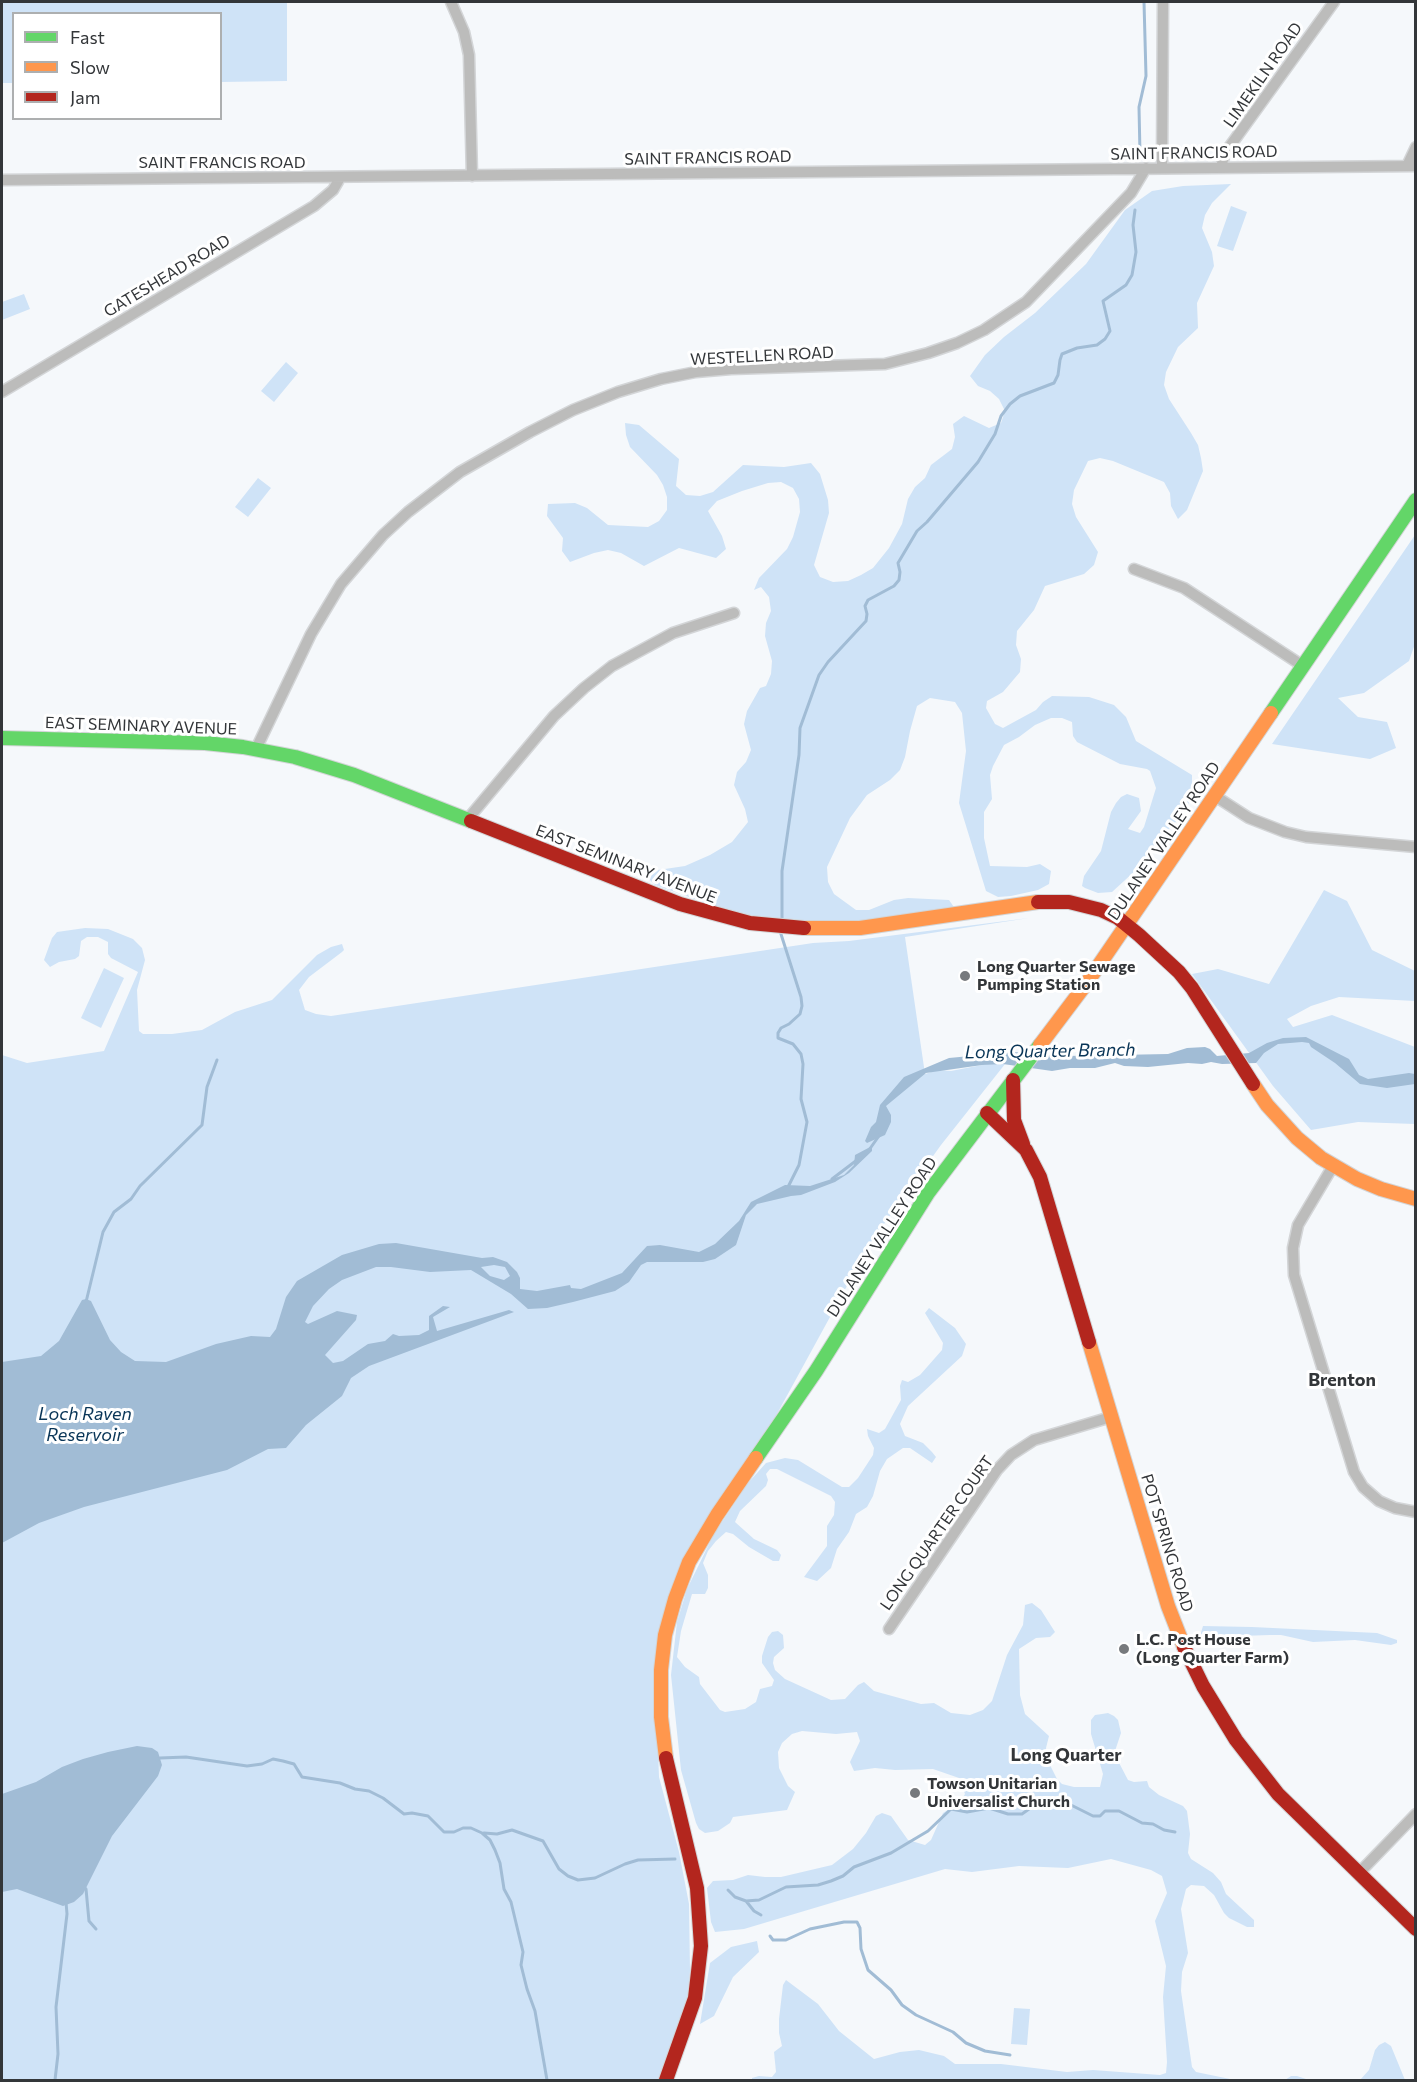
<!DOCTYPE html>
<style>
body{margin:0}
#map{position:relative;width:1417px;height:2082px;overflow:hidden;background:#f5f8fb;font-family:Commissioner,sans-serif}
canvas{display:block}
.frame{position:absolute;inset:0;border:3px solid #333639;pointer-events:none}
.legend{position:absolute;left:12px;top:12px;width:210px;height:108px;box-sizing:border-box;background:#fff;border:2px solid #adafb0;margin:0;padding:8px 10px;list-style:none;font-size:18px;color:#333639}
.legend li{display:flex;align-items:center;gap:12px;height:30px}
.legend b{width:30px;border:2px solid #adafb0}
</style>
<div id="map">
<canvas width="1417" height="2082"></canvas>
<div class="frame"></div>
<ul class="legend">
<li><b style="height:8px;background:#63d668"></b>Fast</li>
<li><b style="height:8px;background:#ff974d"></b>Slow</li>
<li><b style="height:8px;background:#b3261e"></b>Jam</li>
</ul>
</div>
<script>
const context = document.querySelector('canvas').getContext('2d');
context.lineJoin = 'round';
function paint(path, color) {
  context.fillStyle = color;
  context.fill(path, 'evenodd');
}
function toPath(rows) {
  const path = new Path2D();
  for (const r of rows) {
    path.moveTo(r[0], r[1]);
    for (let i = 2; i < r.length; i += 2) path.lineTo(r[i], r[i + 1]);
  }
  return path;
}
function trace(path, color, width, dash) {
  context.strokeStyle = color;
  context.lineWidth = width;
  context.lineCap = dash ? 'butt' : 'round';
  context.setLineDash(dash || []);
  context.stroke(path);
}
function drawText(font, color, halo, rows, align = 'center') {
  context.font = font + ' Commissioner,sans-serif';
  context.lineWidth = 6;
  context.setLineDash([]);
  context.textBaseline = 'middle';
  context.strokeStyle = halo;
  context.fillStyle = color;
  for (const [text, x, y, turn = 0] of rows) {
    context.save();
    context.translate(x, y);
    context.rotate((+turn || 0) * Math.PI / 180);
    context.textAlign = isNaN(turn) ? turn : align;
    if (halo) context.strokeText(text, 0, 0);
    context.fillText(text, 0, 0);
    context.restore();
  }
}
const green = toPath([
 [2,2,287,2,287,81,221,82,220,14,14,14,13,83,2,83],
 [1231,184,1212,203,1205,215,1202,228,1212,252,1214,266,1197,303,1198,328,1178,347,1166,372,1164,385,1169,399,1191,433,1198,445,1201,458,1203,471,1187,510,1178,519,1171,506,1170,493,1164,482,1113,461,1100,458,1088,461,1074,490,1072,504,1076,517,1098,552,1094,565,1084,574,1045,586,1034,610,1017,631,1016,645,1021,659,1020,672,1003,692,987,701,986,708,995,724,1003,728,1036,710,1043,702,1052,696,1089,697,1114,705,1126,717,1136,741,1192,775,1192,788,1187,810,1166,832,1136,870,1112,892,1098,893,1085,888,1082,886,1084,876,1101,851,1111,812,1116,803,1121,797,1127,794,1139,798,1141,811,1128,829,1140,833,1144,827,1156,788,1150,771,1147,769,1120,764,1077,742,1073,736,1072,722,1062,718,1051,718,1035,725,1019,737,1004,745,993,766,990,775,992,799,984,812,984,838,990,866,1027,867,1040,864,1051,871,1049,884,1038,890,1011,896,998,897,986,891,959,803,966,751,962,713,955,702,930,698,917,706,910,731,905,757,900,770,890,780,867,795,850,818,827,867,828,882,834,894,856,910,869,910,894,900,908,898,949,900,956,910,847,923,781,922,729,911,655,885,646,876,658,870,685,866,710,855,732,842,748,822,745,809,734,785,737,772,746,762,751,750,744,724,747,711,760,688,766,686,771,674,772,661,765,636,766,623,771,611,769,597,761,587,754,590,759,578,787,549,793,537,800,512,799,499,793,488,781,482,768,483,742,491,717,501,708,511,722,536,726,549,716,558,679,548,644,566,621,553,608,550,594,553,570,562,562,551,563,538,547,516,548,504,575,503,587,508,608,525,648,527,659,521,667,510,667,497,663,485,657,475,630,447,626,435,625,423,639,425,679,459,676,486,686,495,700,496,713,492,743,465,784,467,811,463,820,474,828,500,829,513,814,565,820,577,833,582,848,581,861,575,873,568,889,548,902,524,908,499,915,487,925,478,931,465,952,449,955,437,953,424,964,416,989,428,1001,423,1005,411,999,399,990,391,978,386,970,376,985,355,1004,337,1035,313,1086,264,1125,210,1152,191,1183,186],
 [1231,206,1247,212,1233,251,1217,246],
 [24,294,30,309,2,320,2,302],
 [286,362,298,373,274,402,261,391],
 [258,478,271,488,248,517,235,507],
 [1415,535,1416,641,1409,661,1364,693,1338,698,1358,717,1387,722,1396,748,1370,759,1272,744],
 [1324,890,1347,901,1372,950,1415,971,1415,1001,1339,997,1311,1006,1287,1019,1293,1027,1332,1015,1415,1047,1415,1124,1358,1122,1311,1130,1273,1086,1192,974,1218,969,1269,984],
 [1029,918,905,937,925,1074,937,1070,951,1071,987,1064,1009,1059,941,1145,871,1242,766,1434,671,1589,658,1750,659,1777,679,1852,689,1904,690,1971,688,1997,659,2080,2,2080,2,1055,27,1063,104,1051,138,972,111,958,108,954,108,942,98,937,87,937,81,941,79,956,75,959,59,962,50,967,44,960,52,938,57,932,85,928,108,929,133,939,142,948,145,960,137,990,139,1031,143,1034,172,1034,202,1030,235,1012,272,1000,317,955,331,947,342,944,344,950,342,952,309,977,299,990,305,1010,316,1014,331,1016,813,943,849,941],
 [104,968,124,978,101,1028,81,1018],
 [929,1308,955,1328,966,1344,962,1356,908,1406,900,1424,905,1436,923,1443,932,1452,936,1457,932,1463,910,1448,903,1448,887,1459,880,1471,873,1496,867,1507,856,1514,849,1532,837,1549,831,1568,817,1581,804,1577,827,1546,827,1526,834,1515,835,1502,831,1496,777,1469,770,1469,766,1474,768,1480,766,1486,740,1511,735,1522,754,1539,777,1550,781,1555,779,1561,773,1561,749,1547,733,1534,726,1532,716,1541,708,1551,703,1563,708,1575,708,1588,705,1594,692,1594,681,1631,677,1657,685,1667,699,1677,700,1684,720,1710,725,1712,745,1709,756,1702,760,1689,772,1686,774,1680,762,1663,762,1656,768,1637,772,1632,778,1631,783,1635,784,1648,774,1657,773,1663,775,1670,785,1679,831,1700,845,1699,858,1685,864,1682,874,1691,921,1704,934,1703,951,1713,970,1715,983,1710,992,1701,1007,1655,1023,1625,1025,1605,1032,1603,1041,1610,1055,1632,1050,1637,1036,1638,1019,1649,1020,1695,1025,1714,1049,1736,1046,1748,1048,1761,1057,1779,1062,1784,1074,1787,1100,1787,1103,1774,1091,1734,1091,1720,1095,1715,1102,1714,1108,1713,1114,1716,1118,1720,1121,1733,1115,1751,1116,1757,1128,1780,1134,1782,1147,1781,1149,1787,1159,1795,1183,1806,1187,1811,1190,1834,1188,1853,1191,1859,1213,1873,1221,1882,1226,1894,1254,1920,1254,1927,1247,1927,1229,1918,1224,1913,1214,1895,1204,1886,1191,1885,1186,1889,1181,1909,1188,1953,1182,1972,1181,1991,1192,2067,1196,2072,1235,2080,1285,2080,1291,2076,1297,2076,1309,2080,752,2080,752,2078,759,2076,772,2077,776,2072,774,2052,782,2046,779,2033,779,2019,783,1985,786,1980,818,2004,839,2031,874,2059,900,2052,919,2050,944,2056,955,2064,1001,2064,1067,2072,1093,2070,1160,2075,1166,2073,1167,2062,1163,1997,1166,1966,1155,1921,1167,1893,1162,1876,1151,1870,1111,1859,1068,1868,1019,1866,972,1872,945,1869,744,1929,715,1932,711,1922,707,1888,713,1881,733,1880,748,1875,765,1877,781,1877,832,1865,853,1849,866,1833,876,1816,882,1813,891,1816,908,1840,925,1845,931,1840,943,1813,960,1802,965,1794,959,1778,933,1769,895,1770,875,1768,854,1771,850,1762,860,1741,857,1732,836,1734,802,1731,792,1734,782,1743,778,1752,779,1768,788,1786,795,1792,787,1810,733,1817,730,1823,718,1831,705,1833,699,1829,696,1823,681,1770,671,1675,677,1622,687,1589,714,1534,748,1483,766,1463,785,1458,798,1460,842,1487,849,1487,858,1478,873,1455,874,1448,868,1436,867,1429,879,1433,885,1429,901,1400,900,1386,902,1380,908,1382,920,1375,942,1350,943,1343,925,1313],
 [1203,1626,1252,1627,1377,1633,1397,1640,1397,1643,1391,1645,1355,1640,1313,1642,1281,1635,1270,1635,1240,1636,1204,1642,1199,1639],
 [757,1941,759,1952,733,1977,714,2016,700,2024,710,1963,731,1947],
 [1014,2008,1030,2009,1027,2045,1011,2044],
 [1385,2042,1391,2046,1405,2080,1360,2080,1369,2070,1375,2050,1379,2045]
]);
const water = toPath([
 [1306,1037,1349,1059,1359,1075,1368,1079,1409,1073,1415,1074,1415,1084,1387,1088,1360,1084,1335,1063,1311,1047,1309,1043,1302,1042,1278,1044,1264,1053,1256,1063,1222,1064,1211,1062,1202,1064,1188,1063,1148,1067,1124,1066,1115,1063,1095,1068,1070,1068,1052,1071,1003,1064,982,1065,926,1073,886,1106,891,1115,891,1122,885,1135,867,1143,865,1141,871,1127,876,1122,880,1105,904,1077,949,1058,1013,1052,1066,1056,1168,1054,1187,1048,1205,1047,1210,1049,1217,1056,1249,1053,1267,1043,1283,1038],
 [872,1146,872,1151,849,1173,835,1182,801,1195,791,1196,757,1204,746,1215,736,1245,715,1259,703,1262,647,1262,641,1265,629,1282,615,1291,573,1302,547,1308,528,1309,511,1294,471,1270,430,1272,391,1267,376,1267,342,1280,329,1289,313,1306,305,1322,308,1324,337,1311,357,1315,356,1320,325,1355,333,1363,343,1361,368,1344,385,1341,393,1334,399,1336,419,1335,429,1330,429,1316,443,1306,450,1307,433,1317,437,1331,509,1310,514,1312,369,1366,351,1378,342,1396,306,1425,286,1448,268,1449,227,1470,84,1507,39,1523,2,1543,2,1362,41,1356,59,1341,82,1300,86,1299,91,1301,110,1340,121,1352,135,1361,166,1362,216,1344,251,1336,270,1337,276,1329,286,1297,297,1281,342,1255,379,1244,396,1243,482,1258,493,1257,507,1262,517,1272,520,1278,520,1289,537,1291,570,1285,571,1288,581,1289,622,1273,647,1246,660,1245,699,1252,715,1244,739,1221,751,1202,785,1185,810,1186,844,1175,854,1165,855,1155],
 [494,1265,505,1267,510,1276,504,1280,490,1276,481,1267],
 [137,1746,152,1748,158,1752,162,1765,158,1776,112,1836,83,1894,74,1902,63,1906,17,1889,2,1892,2,1794,36,1782,62,1767,83,1759,108,1752]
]);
const stream = toPath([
 [1140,154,1139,107,1146,76,1144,2],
 [782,922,782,871,799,755,800,728,819,675,828,662,866,621,867,614,865,606,868,600,894,586,899,580,900,572,898,563,917,531,927,522,978,462,995,434,1001,416,1010,404,1020,396,1054,383,1058,375,1060,360,1062,354,1077,348,1097,345,1105,339,1110,331,1103,301,1126,285,1132,275,1136,252,1133,225,1135,210],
 [780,931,801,997,802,1006,800,1014,789,1024,781,1028,778,1033,778,1038,793,1044,801,1054,803,1064,801,1099,807,1122,799,1165,788,1187],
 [869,1150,881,1133],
 [832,1179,857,1160],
 [86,1302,103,1232,114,1212,131,1199,140,1186,202,1125,207,1087,217,1060],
 [157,1760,160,1758,186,1757,247,1766,262,1764,273,1759,283,1761,294,1764,302,1777,340,1783,355,1789,369,1791,383,1798,404,1814,412,1813,428,1816,444,1832,454,1832,463,1828,471,1828,482,1833,490,1840,495,1850,500,1863,504,1889,511,1902,523,1952,521,1965,527,1989,535,2011,547,2080],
 [484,1833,497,1834,512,1830,543,1841,559,1869,568,1876,578,1880,595,1878,625,1864,638,1860,675,1859],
 [84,1887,86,1889,89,1921,96,1929],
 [728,1890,735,1897,746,1901,759,1900,786,1887,818,1885,831,1881,843,1876,854,1867,891,1853,928,1831,951,1809,967,1812,989,1808,1008,1814,1022,1814,1036,1804,1058,1806,1069,1804,1093,1816,1100,1816,1105,1811,1119,1811,1142,1823,1153,1824,1164,1830,1175,1832],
 [746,1901,754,1911,761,1915],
 [770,1936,773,1940,786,1940,810,1929,844,1922,857,1922,860,1928,861,1949,868,1970,891,1990,902,2005,916,2015,953,2032,966,2043,985,2051,1010,2055],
 [55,2080,58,2054,56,2007,67,1914,66,1902]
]);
const street = toPath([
 [451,2,464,32,469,55,472,176],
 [1407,166,1416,147],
 [1221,167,1225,153,1334,2],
 [1162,168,1163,2],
 [2,180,1416,166],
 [2,392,314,206,333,190,340,178],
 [1134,569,1184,588,1303,666],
 [256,749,311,634,341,584,383,535,408,512,460,472,530,432,573,410,618,392,661,379,696,372,731,369,885,364,928,353,957,343,984,330,1026,302,1131,193,1146,168],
 [1215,796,1249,818,1285,832,1306,837,1416,847],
 [467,820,554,716,584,688,612,666,673,633,734,613],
 [1333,1166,1298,1225,1293,1248,1294,1275,1354,1472,1363,1487,1379,1501,1395,1508,1416,1512],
 [889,1629,997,1470,1011,1455,1034,1440,1111,1417],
 [1358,1874,1416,1814]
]);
const fast = toPath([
 [1271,713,1416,500],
 [2,738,205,743,243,747,295,757,354,775,471,821],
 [756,1458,816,1371,928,1193,1040,1045]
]);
const slow = toPath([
 [804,928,860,928,1038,902],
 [1040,1045,1086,984,1271,713],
 [1253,1084,1267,1105,1297,1138,1321,1158,1357,1179,1381,1189,1416,1199],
 [1089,1342,1168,1606,1184,1647],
 [666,1758,661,1717,661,1670,665,1635,675,1599,689,1562,717,1515,756,1458]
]);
const jam = toPath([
 [471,821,680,904,750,923,804,928],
 [1038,902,1069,902,1101,910,1118,918,1139,935,1179,972,1192,988,1253,1084],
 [1013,1080,1014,1120,1023,1144],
 [987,1113,1026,1150,1040,1177,1089,1342],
 [1184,1647,1203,1686,1236,1740,1278,1794,1416,1929],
 [666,2080,695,1998,701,1946,697,1888,666,1758]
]);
const markers = [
 [965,976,6,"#777a7d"],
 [1124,1649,6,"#777a7d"],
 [915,1793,6,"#777a7d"]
];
const streetNames = [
 ["LIMEKILN ROAD",1263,75,-55],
 ["SAINT FRANCIS ROAD",1194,153,-1],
 ["SAINT FRANCIS ROAD",708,158,-1],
 ["SAINT FRANCIS ROAD",222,163],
 ["GATESHEAD ROAD",167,276,-31],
 ["WESTELLEN ROAD",762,356,-3],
 ["EAST SEMINARY AVENUE",141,726,2],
 ["DULANEY VALLEY ROAD",1164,841,-56],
 ["EAST SEMINARY AVENUE",626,864,21],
 ["DULANEY VALLEY ROAD",882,1237,-57],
 ["LONG QUARTER COURT",937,1533,-55],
 ["POT SPRING ROAD",1167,1543,73]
];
const poiNames = [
 ["Long Quarter Sewage",977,967],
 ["Pumping Station",977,985],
 ["L.C. Post House",1136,1640],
 ["(Long Quarter Farm)",1136,1658],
 ["Towson Unitarian",927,1784],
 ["Universalist Church",927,1802]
];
const waterNames = [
 ["Long Quarter Branch",1050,1051,-1],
 ["Loch Raven",85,1414],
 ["Reservoir",85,1435]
];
const neighbourhoodNames = [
 ["Brenton",1342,1380],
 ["Long Quarter",1066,1755]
];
paint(green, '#cfe3f7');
paint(water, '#a1bcd5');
trace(stream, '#a1bcd5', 3);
trace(street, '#d3d5d7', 13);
trace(fast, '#d3d5d7', 16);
trace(slow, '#d3d5d7', 16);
trace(jam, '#d3d5d7', 16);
trace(street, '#bcbcbb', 10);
trace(fast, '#63d668', 14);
trace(slow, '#ff974d', 14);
trace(jam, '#b3261e', 14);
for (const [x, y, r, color] of markers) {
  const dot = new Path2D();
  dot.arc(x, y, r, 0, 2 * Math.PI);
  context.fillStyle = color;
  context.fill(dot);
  trace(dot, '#fff', 2);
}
drawText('16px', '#333639', '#fff', streetNames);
drawText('bold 16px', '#333639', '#fff', poiNames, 'left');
drawText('italic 18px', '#093557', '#fff', waterNames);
drawText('bold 18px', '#333639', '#fff', neighbourhoodNames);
</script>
